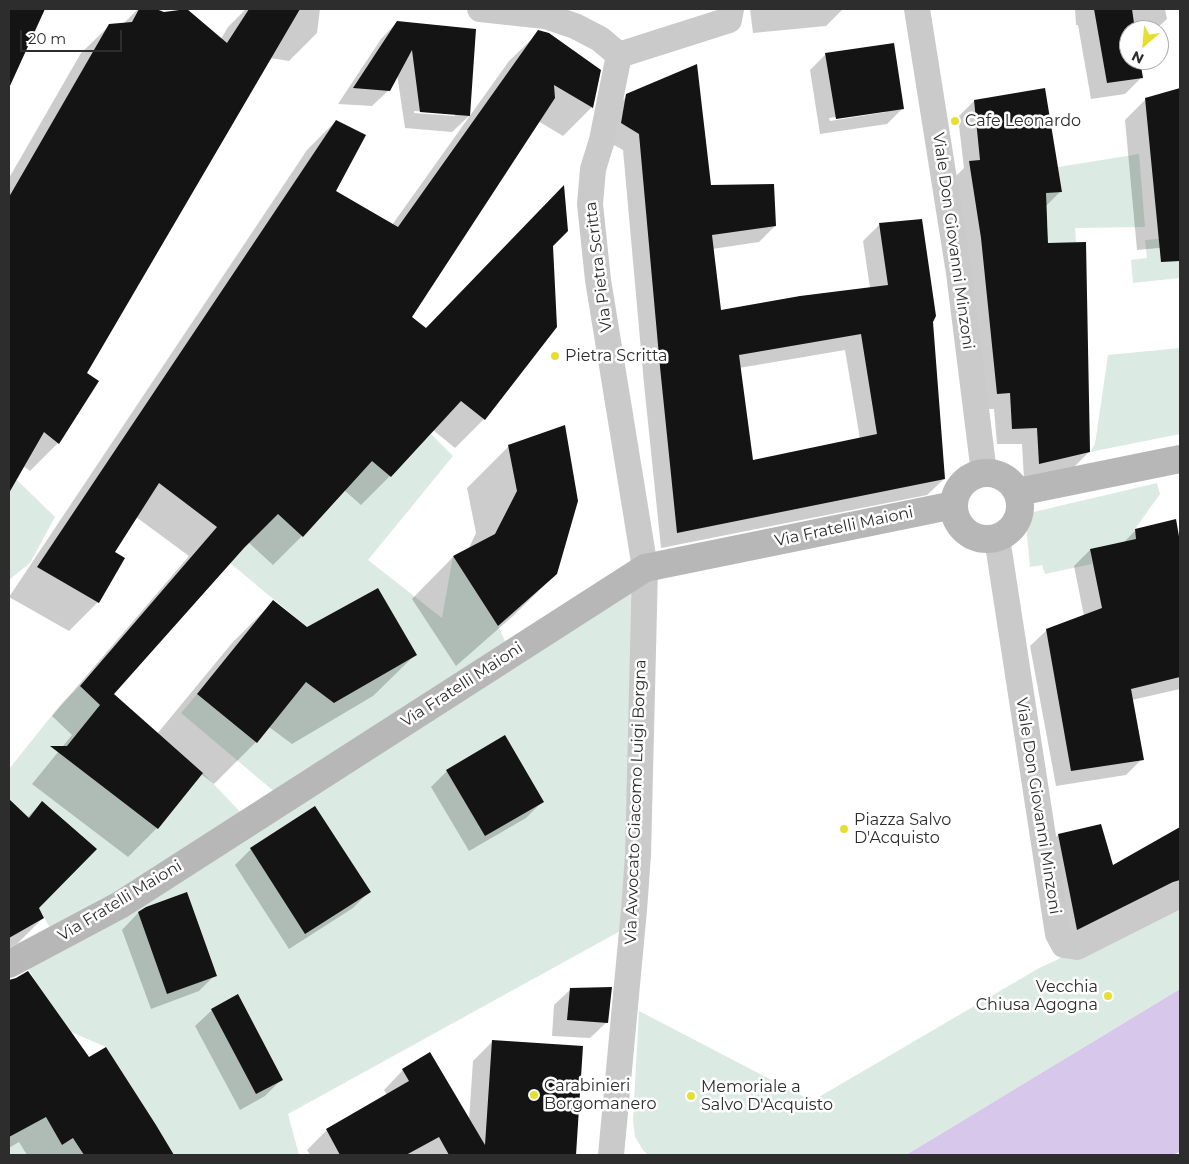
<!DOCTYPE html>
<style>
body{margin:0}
#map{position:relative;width:1189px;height:1164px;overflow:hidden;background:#fff;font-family:Montserrat,sans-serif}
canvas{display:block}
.frame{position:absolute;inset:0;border:10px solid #2d2d2d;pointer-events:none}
.north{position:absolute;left:1119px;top:20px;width:50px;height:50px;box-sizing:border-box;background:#fff;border:1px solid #ababab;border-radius:50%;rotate:207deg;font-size:14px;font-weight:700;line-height:20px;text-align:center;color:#2d2d2d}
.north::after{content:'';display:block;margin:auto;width:18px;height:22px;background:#e4df30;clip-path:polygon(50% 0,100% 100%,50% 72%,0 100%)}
.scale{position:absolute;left:20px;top:30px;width:102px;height:22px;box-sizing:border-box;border:2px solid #2d2d2d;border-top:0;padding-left:6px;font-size:15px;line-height:18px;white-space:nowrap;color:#2d2d2d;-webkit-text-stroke:4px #fff;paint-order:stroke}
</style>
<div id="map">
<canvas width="1189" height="1164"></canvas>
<div class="frame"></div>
<div class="north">N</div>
<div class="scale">20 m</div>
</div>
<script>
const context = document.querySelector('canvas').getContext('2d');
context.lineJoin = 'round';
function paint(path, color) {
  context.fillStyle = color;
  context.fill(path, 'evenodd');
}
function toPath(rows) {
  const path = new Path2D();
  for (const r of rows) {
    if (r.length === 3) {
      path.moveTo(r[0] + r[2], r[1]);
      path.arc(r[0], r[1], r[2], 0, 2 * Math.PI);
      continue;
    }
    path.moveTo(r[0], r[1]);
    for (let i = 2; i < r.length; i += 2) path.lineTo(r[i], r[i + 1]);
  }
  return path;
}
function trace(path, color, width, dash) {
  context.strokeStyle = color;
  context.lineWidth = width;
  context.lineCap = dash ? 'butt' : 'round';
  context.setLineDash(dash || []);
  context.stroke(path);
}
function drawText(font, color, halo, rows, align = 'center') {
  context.font = font + ' Montserrat,sans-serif';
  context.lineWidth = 5;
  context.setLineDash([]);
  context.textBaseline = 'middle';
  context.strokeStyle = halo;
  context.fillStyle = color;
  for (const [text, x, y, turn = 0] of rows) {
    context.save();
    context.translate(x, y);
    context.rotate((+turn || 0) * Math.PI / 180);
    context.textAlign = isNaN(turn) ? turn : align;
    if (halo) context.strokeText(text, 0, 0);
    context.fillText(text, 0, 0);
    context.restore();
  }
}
const green = toPath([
 [1139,154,1145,227,1075,228,1076,243,1048,245,1048,227,1043,193,1062,191,1058,167],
 [1180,237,1180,278,1133,283,1131,260,1147,258,1145,240],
 [1180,348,1180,434,1090,452,1095,444,1108,355],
 [431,434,453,456,368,560,442,618,453,556,498,626,511,654,645,568,633,924,288,1114,299,1155,174,1155,160,1132,137,1121,82,1153,84,1155,9,1155,9,1137,10,1136,9,1133,9,1114,38,1104,62,1145,140,1101,106,1047,71,1032,34,979,22,957,56,939,27,886,9,892,9,769,61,704,80,686,102,707,61,754,158,829,203,773,249,821,283,799,181,713,197,694,257,743,306,682,335,703,416,655,378,588,307,627,230,563,244,548,278,514,303,537,346,490,351,443,391,477],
 [9,477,17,480,55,517,30,563,9,580],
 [1157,483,1160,494,1135,529,1136,539,1090,549,1092,564,1045,574,1042,565,1030,567,1025,514],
 [1180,895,1180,989,906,1155,648,1155,643,1150,635,1137,633,1120,639,1011,812,1101,1041,967,1057,960,1077,947]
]);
const water = toPath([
 [1180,989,1180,1152,1172,1155,906,1155]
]);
const shadow = toPath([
 [9,9,44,9,9,85],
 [138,9,153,9,164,14,185,9,221,39,228,27,246,9,320,9,317,33,289,61,270,58,85,374,58,443,30,471,23,466,16,479,9,486,9,178,81,53,110,25,123,24],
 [750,9,843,9,826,26,753,33],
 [1075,9,1165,9,1167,19,1155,30,1129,30,1129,60,1139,60,1141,78,1125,94,1091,99,1078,25,1076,25],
 [397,22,475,30,469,116,452,132,405,128,397,74,389,90,372,106,338,104,381,39],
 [414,111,455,114,455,116,414,113],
 [539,32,592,107,563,136,538,121,411,318,426,329,552,246,555,327,484,419,455,448,433,430,390,476,361,505,344,490,302,536,273,565,248,542,112,694,157,734,232,643,274,601,306,628,415,655,373,696,292,744,269,727,256,742,214,784,201,774,157,828,128,857,32,784,72,735,52,716,189,556,136,517,114,552,98,602,69,631,9,597,307,150,336,121,334,192,392,225,509,61],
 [826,54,903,108,887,124,820,134,810,70],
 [886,110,886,112,830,121,829,118],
 [1180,90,1180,246,1137,250,1125,120,1146,99],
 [627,96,710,186,775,226,759,242,712,249,720,312,870,288,863,241,879,225,931,322,944,479,927,495,661,548,644,384,623,150,605,140,611,112],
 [845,350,860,439,752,462,739,368],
 [974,101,1061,191,1045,207,1047,245,1089,452,1073,468,1024,479,1022,444,997,444,994,409,982,409,954,178,964,168,958,117],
 [509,446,556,574,513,616,456,666,412,599,453,557,468,550,476,533,467,488],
 [1175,521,1180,549,1180,689,1132,700,1142,759,1126,775,1056,786,1030,646,1047,630,1084,616,1074,566,1090,550,1123,543,1136,530],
 [447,771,542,802,526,818,469,851,431,787],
 [9,801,27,818,42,802,38,908,43,918,17,944,9,948],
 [1180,829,1180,893,1061,945,1042,851,1058,835,1113,867],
 [251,849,369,892,353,908,289,949,235,865],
 [147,908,215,975,199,991,151,1009,122,930,138,913],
 [33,981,88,1059,154,1125,172,1155,27,1155,19,1142,9,1148,9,996],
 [571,989,607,1022,590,1038,552,1036,554,1005],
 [212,1010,282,1079,265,1096,240,1110,195,1026],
 [493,1041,581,1047,574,1155,310,1155,307,1150,327,1130,387,1095,384,1090,403,1070,469,1120,473,1061]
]);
const building = toPath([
 [9,9,45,9,9,88],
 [139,9,156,9,164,12,187,9,227,43,249,9,300,9,87,373,99,381,59,444,44,432,9,493,9,197,109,24,132,22],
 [1094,9,1132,9,1135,30,1129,30,1129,60,1140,60,1143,78,1107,83],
 [397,21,476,29,470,116,420,112,412,50,390,91,353,88],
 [538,30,549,33,601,70,593,108,554,85,555,98,412,317,426,328,564,185,568,231,553,246,557,327,485,420,461,401,391,477,372,461,303,537,278,514,244,548,114,694,203,773,158,829,50,746,67,746,100,705,80,686,217,527,159,483,115,552,125,558,99,603,37,567,336,120,366,135,336,191,398,227],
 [894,43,904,109,836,119,825,53],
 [697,64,711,185,774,184,776,226,712,235,721,310,800,296,888,285,879,223,922,219,936,316,933,322,945,479,677,533,660,367,639,134,621,123,626,94],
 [861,334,877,434,753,460,739,355],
 [1045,88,1062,192,1046,193,1048,243,1086,242,1090,452,1039,464,1037,428,1012,429,1010,393,997,394,981,238,969,161,980,160,974,100],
 [1180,88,1180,261,1161,262,1145,98],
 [565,425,578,501,557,574,498,626,453,556,495,534,517,491,508,445],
 [1176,519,1180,542,1180,677,1131,689,1144,760,1071,771,1046,629,1102,608,1090,549,1136,539,1135,529],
 [378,588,417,655,334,703,306,682,257,743,197,694,273,600,307,627],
 [505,735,544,802,485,836,446,770],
 [9,799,29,818,42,801,97,849,39,908,44,918,9,938],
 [315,806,371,892,305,934,250,848],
 [1101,824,1113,865,1180,827,1180,880,1173,882,1077,930,1058,834],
 [187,892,217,976,167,994,138,912,146,907],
 [28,971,89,1057,106,1047,156,1125,174,1155,84,1155,73,1138,62,1145,46,1117,9,1137,9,980,16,978],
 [612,987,608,1023,567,1020,570,988],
 [238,994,283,1080,256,1094,211,1009],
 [492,1040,583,1046,576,1155,449,1155,439,1137,406,1155,340,1155,326,1129,409,1081,402,1069,430,1052,485,1145]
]);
const minor = toPath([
 [480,9,545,16,575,26,600,39,619,55],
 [917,9,959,273,984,473],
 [619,55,729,20,731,9],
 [997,538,1058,934,1064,945,1077,947,1180,895],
 [611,1155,634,910,638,855,645,568,598,280,590,204,593,169,602,140,619,55]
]);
const secondary = toPath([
 [987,506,33],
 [1018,492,1180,459],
 [9,964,120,905,645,568,954,505]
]);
const markers = [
 [955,121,5,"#e4df30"],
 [555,356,5,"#e4df30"],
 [844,829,5,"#e4df30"],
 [1108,996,5,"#e4df30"],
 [534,1095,5,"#e4df30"],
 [691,1096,5,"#e4df30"]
];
const poiNames = [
 ["Cafe Leonardo",965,121],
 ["Pietra Scritta",565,356],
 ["Piazza Salvo",854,820],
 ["D'Acquisto",854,838],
 ["Vecchia",1098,987,"right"],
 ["Chiusa Agogna",1098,1005,"right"],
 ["Carabinieri",544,1086],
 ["Borgomanero",544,1104],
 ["Memoriale a",701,1087],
 ["Salvo D'Acquisto",701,1105]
];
const streetNames = [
 ["Viale Don Giovanni Minzoni",953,241,82],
 ["Via Pietra Scritta",599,267,-97],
 ["Via Fratelli Maioni",844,527,-12],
 ["Via Fratelli Maioni",462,685,-33],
 ["Via Avvocato Giacomo Luigi Borgna",636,802,-88],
 ["Viale Don Giovanni Minzoni",1038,806,81],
 ["Via Fratelli Maioni",120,901,-31]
];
paint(green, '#dbebe3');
paint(water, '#d7c7eb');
paint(shadow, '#0003');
paint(building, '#141414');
trace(minor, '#cacaca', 26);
trace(secondary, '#b7b7b7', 28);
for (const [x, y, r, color] of markers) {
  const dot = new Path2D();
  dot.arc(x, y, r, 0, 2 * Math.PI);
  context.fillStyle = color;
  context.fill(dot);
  trace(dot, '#fff', 2);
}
drawText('16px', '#2d2d2d', '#fff', poiNames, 'left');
drawText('16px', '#2d2d2d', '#fff', streetNames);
</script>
